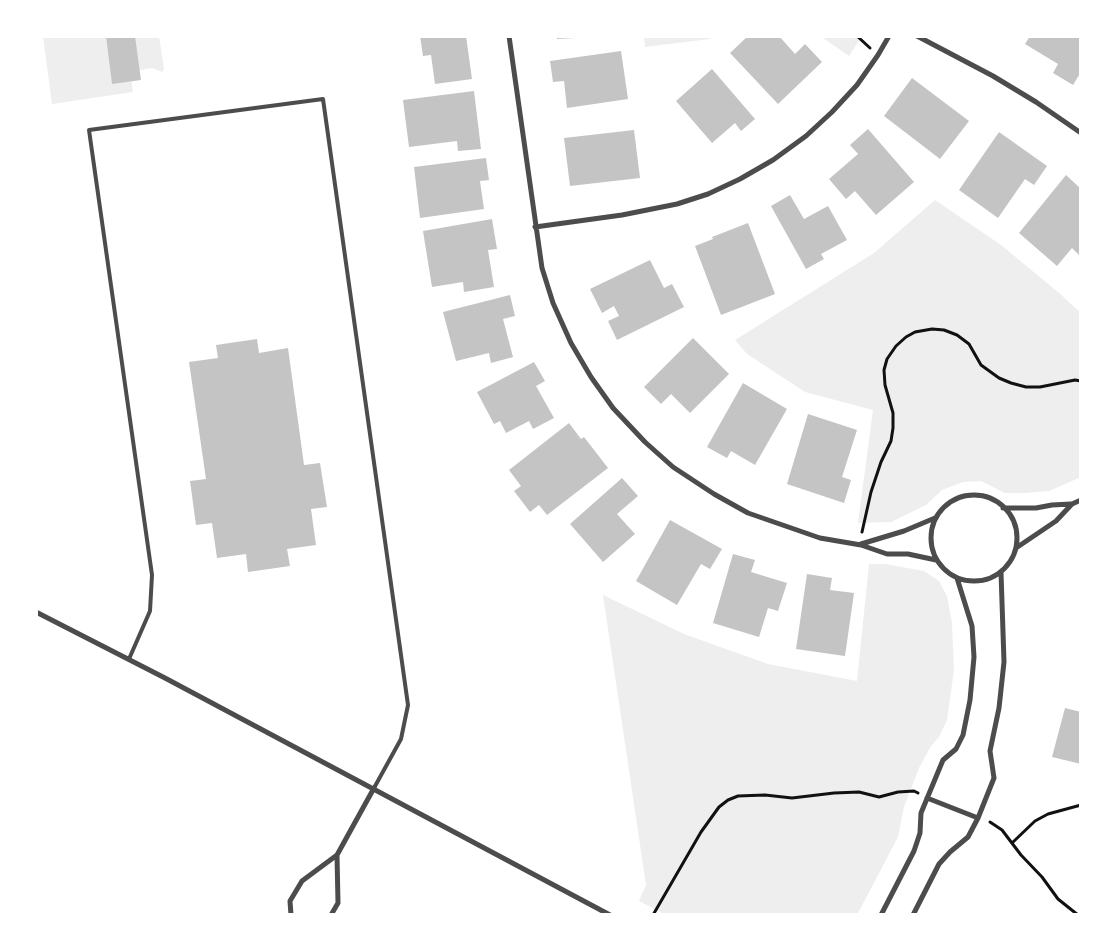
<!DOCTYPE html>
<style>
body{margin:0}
#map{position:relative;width:1117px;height:951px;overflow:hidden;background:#fff;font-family:"PT Sans Narrow",sans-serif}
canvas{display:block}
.frame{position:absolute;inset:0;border:38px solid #fff;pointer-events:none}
</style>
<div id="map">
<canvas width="1117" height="951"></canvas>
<div class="frame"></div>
</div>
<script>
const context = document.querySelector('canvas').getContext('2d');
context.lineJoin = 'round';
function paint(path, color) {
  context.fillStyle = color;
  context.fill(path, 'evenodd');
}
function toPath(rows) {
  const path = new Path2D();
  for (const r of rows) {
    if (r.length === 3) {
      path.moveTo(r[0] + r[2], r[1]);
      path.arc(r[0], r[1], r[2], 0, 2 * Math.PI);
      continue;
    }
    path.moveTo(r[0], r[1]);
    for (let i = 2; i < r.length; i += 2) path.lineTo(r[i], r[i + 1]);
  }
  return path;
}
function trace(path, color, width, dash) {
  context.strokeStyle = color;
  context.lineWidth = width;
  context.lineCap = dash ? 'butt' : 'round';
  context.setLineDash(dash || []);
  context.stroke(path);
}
const green = toPath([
 [43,36,159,36,164,69,162,72,152,68,130,72,133,92,52,104],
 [644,36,712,36,710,39,645,47],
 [820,36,862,36,849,56],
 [935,200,1001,245,1058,292,1081,313,1081,477,1049,491,1026,493,1005,493,981,481,963,482,942,490,926,505,891,522,858,523,873,410,805,392,747,354,735,340,874,253],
 [869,564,885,564,924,571,939,581,947,596,952,623,954,670,947,720,939,737,931,746,919,768,904,807,898,837,857,915,666,915,639,901,646,885,603,595,684,634,768,664,857,681]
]);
const building = toPath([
 [106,36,135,36,141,80,112,84],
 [420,36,466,36,472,79,435,84,431,55,423,56],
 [557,36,576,36,576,38,557,39],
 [748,36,779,36,795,54,805,44,822,62,778,104,730,53],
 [1030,36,1081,36,1081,72,1073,85,1053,73,1058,64,1025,44],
 [621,51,628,99,567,108,564,81,553,82,550,61],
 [712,69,755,119,741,131,735,123,712,143,676,101],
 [912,78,969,121,940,159,884,116],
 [474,91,481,149,458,151,457,141,409,147,403,100],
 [868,129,914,182,876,215,855,191,846,199,829,179,858,154,850,145],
 [634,130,640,178,570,186,564,138],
 [999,132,1047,166,1034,185,1025,179,998,218,959,190],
 [486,158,489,180,480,181,484,209,420,218,414,167],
 [1066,175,1081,189,1081,257,1072,248,1057,266,1019,233],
 [790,195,804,219,828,206,847,240,821,254,824,259,806,269,771,206],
 [492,219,497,249,488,250,494,287,464,292,463,282,432,287,423,231],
 [748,223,775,294,721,315,695,246,713,239,712,237],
 [650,260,664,288,672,284,684,307,617,340,608,321,619,316,614,306,602,313,590,289],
 [510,295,515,316,503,319,513,357,491,363,489,353,456,361,443,312],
 [693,338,729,374,690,413,671,394,661,404,644,387],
 [257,339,259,353,288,348,304,465,320,463,327,507,311,509,316,545,287,549,290,566,248,572,246,554,217,558,212,523,196,525,190,481,206,479,189,362,218,358,216,345],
 [534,362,545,381,536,386,554,418,533,429,529,421,506,433,500,421,494,424,477,392],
 [743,383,787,409,755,465,731,451,727,458,707,447],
 [808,414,857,430,842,477,851,480,844,503,787,484],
 [569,423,581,439,584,437,608,468,547,515,539,505,530,512,514,491,521,486,509,470],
 [622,478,638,496,617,514,635,534,603,562,570,524],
 [670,520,722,549,710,569,701,564,677,605,636,581],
 [733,554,755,560,751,572,787,583,778,611,768,608,759,637,713,623],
 [807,574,832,578,830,590,854,593,845,656,796,649],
 [1065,708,1081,712,1081,764,1052,757]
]);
const path = toPath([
 [857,36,870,48],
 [862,532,871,492,881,462,891,441,893,428,893,413,885,385,884,370,887,359,896,346,906,337,915,332,932,329,944,330,957,335,969,344,981,365,999,378,1011,383,1026,387,1040,387,1075,380,1081,381],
 [990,822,1002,830,1021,855,1042,877,1058,899,1078,915],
 [1012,843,1035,821,1048,814,1081,805],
 [653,915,701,832,719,807,728,800,738,796,765,795,792,798,834,793,859,792,879,797,898,792,914,791,918,793]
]);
const service = toPath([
 [129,659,150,611,152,575,89,130,323,99,408,705,401,739,374,788]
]);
const minor = toPath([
 [509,36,542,268,553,303,571,343,591,377,613,408,645,442,673,467,714,494,748,513,820,538,861,545,887,554,908,554,936,560],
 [917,36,993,76,1036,102,1081,133],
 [535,227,622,215,677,204,708,194,740,179,773,160,806,136,832,112,857,85,878,55,889,36],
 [974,538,43],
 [1003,508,1036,508,1052,505,1071,504],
 [861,544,904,531,935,518],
 [1016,548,1056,521,1072,504,1081,500],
 [36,612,165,678,610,915],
 [927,798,978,818],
 [291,915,290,901,302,881,337,855,374,788],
 [331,915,338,903,337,855],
 [881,915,914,851,920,833,921,813,943,760,956,749,963,735,970,700,974,657,972,626,957,578],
 [913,915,939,864,950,852,968,837,978,818,994,778,990,751,999,708,1004,662,1001,572]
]);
paint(green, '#eee');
paint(building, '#c4c4c4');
trace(path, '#111', 3);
trace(service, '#4c4c4c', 4);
trace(minor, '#4c4c4c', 5);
</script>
